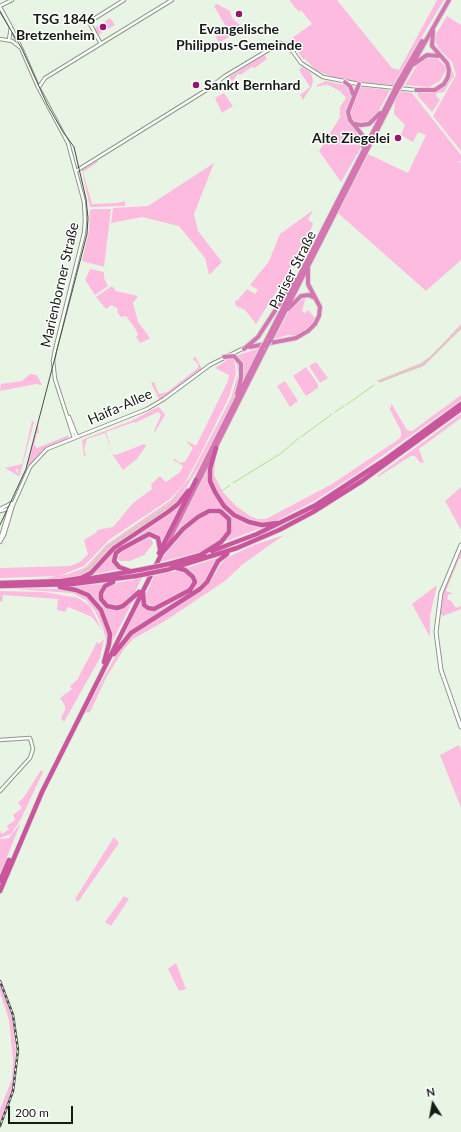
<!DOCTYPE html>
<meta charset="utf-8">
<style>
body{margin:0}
#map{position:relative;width:461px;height:1132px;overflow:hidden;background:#e9f5e4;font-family:Lato,sans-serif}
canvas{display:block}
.north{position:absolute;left:413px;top:1084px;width:40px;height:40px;-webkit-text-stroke:3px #fff;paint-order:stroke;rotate:349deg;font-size:11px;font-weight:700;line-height:16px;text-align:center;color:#161b15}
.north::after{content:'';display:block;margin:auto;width:14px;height:18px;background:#161b15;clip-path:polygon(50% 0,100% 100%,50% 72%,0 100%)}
.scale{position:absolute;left:8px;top:1106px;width:65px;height:18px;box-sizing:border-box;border:2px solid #161b15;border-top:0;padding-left:5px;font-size:12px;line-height:14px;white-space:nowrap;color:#161b15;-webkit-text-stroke:3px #fff;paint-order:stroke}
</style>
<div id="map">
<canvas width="461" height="1132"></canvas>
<div class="north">N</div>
<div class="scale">200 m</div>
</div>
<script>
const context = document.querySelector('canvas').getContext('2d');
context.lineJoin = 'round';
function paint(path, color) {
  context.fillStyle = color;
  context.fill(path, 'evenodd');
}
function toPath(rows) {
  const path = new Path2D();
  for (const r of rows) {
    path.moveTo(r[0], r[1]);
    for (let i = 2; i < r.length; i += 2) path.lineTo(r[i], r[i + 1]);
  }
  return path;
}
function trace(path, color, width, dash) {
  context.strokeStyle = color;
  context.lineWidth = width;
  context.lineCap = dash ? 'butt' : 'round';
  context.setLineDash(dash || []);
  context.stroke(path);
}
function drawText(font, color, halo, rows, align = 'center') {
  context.font = font + ' Lato,sans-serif';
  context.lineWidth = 3;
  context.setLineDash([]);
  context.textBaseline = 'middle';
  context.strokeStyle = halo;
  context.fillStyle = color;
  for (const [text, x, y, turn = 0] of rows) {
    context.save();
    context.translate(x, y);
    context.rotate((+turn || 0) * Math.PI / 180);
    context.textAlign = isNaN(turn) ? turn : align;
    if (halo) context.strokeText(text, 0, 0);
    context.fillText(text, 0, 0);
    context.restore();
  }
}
const green = toPath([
 [289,0,337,0,392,68,399,70,437,0,444,0,393,85,357,82,330,76,316,70,305,59,303,59,289,40,312,24,301,10,299,12],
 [217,4,230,11,232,18,240,25,231,33,232,35,219,43,214,33,225,25,214,6],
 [447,16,461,25,461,151,433,116,456,75,452,62,439,49,435,41,436,34],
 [110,18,115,25,98,35,94,28],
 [438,51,450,62,454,76,444,92,437,93,436,96,440,100,432,112,417,95,419,92,437,90,450,73],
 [264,55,267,59,255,68,252,67,240,75,238,74,232,82,229,77],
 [430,58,438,59,445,66,446,70,440,81,429,87,405,85,418,64,425,59],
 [302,67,311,73,313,80,312,86,303,100,300,95,310,87,299,70],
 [326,81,345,85,352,92,347,108,347,115,361,133,362,146,341,182,319,151,340,117,340,107,346,98,340,91,326,84,326,86,324,85,316,87,319,84],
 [362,87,390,90,376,116,365,124,355,123,349,113,359,89],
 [400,91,412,93,461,155,461,161,457,163,461,162,461,260,426,291,338,213,368,154,408,173,426,135,418,132,413,142,401,135,405,125,394,114,395,100],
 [224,93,233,106,222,113,215,98],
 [97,161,98,162,83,172,92,204,116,203,125,201,125,206,90,207,82,170],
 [214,163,194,214,198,231,222,262,209,275,205,258,179,226,142,217,111,223,113,208,148,206],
 [92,209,111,209,104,267,82,261,89,231,90,210],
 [313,210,308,220,313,223,312,227,283,281,256,324,245,310,236,306,235,301,238,300,247,289,255,294,258,290,250,285,269,261,280,234],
 [90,269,104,272,104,278,108,286,95,295,85,280],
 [112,286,116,291,138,296,133,303,138,322,150,338,145,341,140,343,136,337,138,335,136,330,126,316,121,317,117,312,118,310,116,307,114,307,112,305,106,309,96,297],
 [304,298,305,300,302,311,305,313,308,310,315,318,312,325,296,336,288,335,274,339,290,309],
 [461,324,461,329,424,366,380,382,376,381,421,363,431,356],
 [260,348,240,389,241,362,238,355],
 [195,356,202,369,162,399,159,399,151,383,154,382,159,394,167,392,198,368,198,364,193,359],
 [231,358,234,359,236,373,229,397,197,461,184,484,170,499,110,539,84,566,59,576,0,578,0,568,70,566,80,562,88,554,84,540,97,532,97,530,113,527,133,503,152,489,151,484,160,476,166,482,180,472,183,466,173,460,175,459,179,463,185,462,193,448,187,442,187,438,187,441,196,446,228,381,229,375,215,368,227,360],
 [236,359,241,365,235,397,199,467,178,501,173,506,111,548,91,571,82,576,48,580,47,578,69,574,86,567,106,545,171,500,190,477,231,398,238,374],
 [316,362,328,378,320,383,309,366],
 [306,367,318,384,318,388,306,396,293,376],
 [30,374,37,375,42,385,36,384,0,391,1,384,22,381],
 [285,381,298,401,290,407,277,386],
 [461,395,461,400,358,473,316,500,274,522,256,523,239,516,228,508,219,496,212,480,212,469,216,454,214,475,223,492,235,505,250,516,257,519,266,519,332,484,399,439,401,436,401,431,387,404,391,409,391,403,407,430,412,431],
 [158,407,160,408,165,415,155,432,154,431,161,415,158,412,135,423,134,422,106,432,112,452,105,433,87,439,84,449,86,455,84,456,82,441,84,439,131,421],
 [461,414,461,418,419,449,424,463,421,462,422,465,415,456,411,456,378,477,377,476],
 [32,421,34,422,20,475,18,474,18,469,15,469,20,477,5,468,22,464],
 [38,422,39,433,37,433,34,445,37,448,69,435,68,438,42,451,29,466,27,465],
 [144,444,146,446,137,459,123,470,112,454,116,455],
 [210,463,212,489,238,519,245,523,264,527,224,542,230,532,231,521,226,514,210,510,172,539],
 [461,487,461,530,445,501],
 [184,499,161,544,158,537,153,533,140,536,119,549,114,554,119,569,90,575,98,569,109,554],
 [213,512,221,514,227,518,229,526,224,538,201,552,160,562,180,534,199,518],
 [284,535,243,564,225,581,165,621,133,639,124,649,107,676,90,712,84,713,121,646,133,634,202,591,212,574,215,575,219,566,226,558,254,545],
 [148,538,152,540,153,544,144,555,130,561,120,561,118,559,121,552,140,540],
 [461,549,461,559,459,559,446,591,454,594,449,594,447,599,451,601,456,608,461,606,461,609,443,616,439,612,445,587],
 [217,558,201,587,123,637,141,599,146,609,152,611,159,610,195,588,197,582,194,574,186,568],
 [179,570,182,570,193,580,191,587,153,607,146,603,145,596,154,576],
 [142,578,134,594,125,603,114,606,104,602,102,595,106,588,111,584],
 [105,584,100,600,105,606,111,608,133,601,111,644,101,607,96,600,86,592,68,586],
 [437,585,430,616,430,637,412,604],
 [0,588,63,589,82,593,97,606,108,634,106,652,104,653,106,640,103,628,95,611,86,600,72,593],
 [0,591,44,592,78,598,90,606,102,630,92,617,68,607,65,612,57,610,58,599,3,595,2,602,0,601],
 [104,639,100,658,64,722,61,718,65,710,65,706,60,698,72,689,70,686,77,680,97,642,99,644],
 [459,745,461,750,461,808,440,755],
 [41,770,43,772,21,819,11,834,0,838,0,831,2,834,9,829,7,826,15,820,13,815,22,808,18,803,24,797],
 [19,825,20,825,0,874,0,839,9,838],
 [114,837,119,843,78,902,75,899],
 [124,896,129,899,111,926,105,922],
 [176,963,186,989,179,991,168,969],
 [0,983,12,1017,16,1050,13,1088,0,1123,0,1109,12,1079,13,1060,9,1020,0,992]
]);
const stream = toPath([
 [380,382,422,365,461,328],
 [346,405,374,385],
 [335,412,344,406],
 [301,437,332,414],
 [233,483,280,454,299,438],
 [222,491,230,485],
 [83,572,94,564,107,547,168,507,177,498]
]);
const tertiary = toPath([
 [0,6,12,0],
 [0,7,11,27,9,40],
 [12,29,20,46],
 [0,39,12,41,21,48,38,87,68,143,84,202,85,220,84,233,55,350,53,361,55,379,74,438],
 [101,44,89,22,124,0],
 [39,87,45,78,172,0],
 [76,171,208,89,225,76,280,43,288,45,301,63,323,77,359,84,416,90],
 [69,417,77,437],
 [0,509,12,503],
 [0,511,8,509,13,505,30,467,47,449,147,409,164,399,210,365,244,348],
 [0,540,10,507],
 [0,542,4,535,13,505],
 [0,740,30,738,33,749,30,758,0,791]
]);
const secondary = toPath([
 [461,545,441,593,436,632,441,670,461,727]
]);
const trunk = toPath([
 [414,64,427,55,438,56],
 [345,82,350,86,353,94],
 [359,84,348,112,350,120,363,136,363,146],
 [396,86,422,41],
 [400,86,449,0],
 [416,90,435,90,444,84,448,77,449,70,447,63,432,46,433,31],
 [355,124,361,125,369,124,380,113],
 [288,309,301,296,309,295,315,298],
 [266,341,394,91],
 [270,341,397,91],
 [250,347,296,338,308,331,315,324,319,316,320,307,308,284,308,268],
 [244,349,258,337,295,280],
 [224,357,234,356,241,364,241,378,237,394],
 [196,480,262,348],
 [165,548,266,347]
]);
const motorway = toPath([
 [216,448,210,469,210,481,215,492,224,506,234,515,249,522,262,525,277,523],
 [212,551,257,534,316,505,383,461,461,404],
 [159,553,196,480],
 [169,564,204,554],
 [166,570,237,548,279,530,313,512,362,481,461,409],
 [130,571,119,567,114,561,116,553,121,549,149,534,158,538,160,549],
 [81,580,139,570],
 [62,581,81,578,91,573,114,548,168,512,178,504,188,491],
 [113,582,105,586,101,593,101,599,107,606,117,608,123,606,139,592],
 [0,583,64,581],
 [0,586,72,584,136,576],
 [60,587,76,590,88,595,101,610,110,634,109,644,104,662],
 [143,593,144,605,148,608,154,609,190,590,195,582,193,577,185,570,177,568],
 [114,654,131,633,200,589,207,582,218,561,227,554],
 [0,881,9,860],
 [0,891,42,792,162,553,183,529,198,517,209,511,220,511,229,519,229,532,221,542,202,554]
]);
const tram = toPath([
 [0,12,22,49,47,104,63,132,74,147,86,199,88,218,87,234,79,265,26,469,0,525]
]);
const rail = toPath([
 [0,981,13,1015,18,1050,13,1091,0,1126]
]);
const trunkBridge = toPath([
 [394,91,396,86],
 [397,91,400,86],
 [266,347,270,341],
 [262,348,266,341]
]);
const motorwayBridge = toPath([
 [139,570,169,564],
 [136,576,166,570]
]);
const markers = [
 [239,14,4,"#96156d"],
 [103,27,4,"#96156d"],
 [196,85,4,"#96156d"],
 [398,138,4,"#96156d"]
];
const poiNames = [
 ["TSG 1846",95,19],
 ["Bretzenheim",95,35],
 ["Evangelische",239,29,"center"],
 ["Philippus-Gemeinde",239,45,"center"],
 ["Sankt Bernhard",204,85,"left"],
 ["Alte Ziegelei",390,138]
];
const streetNames = [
 ["Pariser Straße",293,270,-63],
 ["Marienborner Straße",60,285,-77],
 ["Haifa-Allee",120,407,-24]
];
paint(green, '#febbe0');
trace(stream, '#aae090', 1);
trace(tertiary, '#8d9888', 4.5);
trace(secondary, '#8d9888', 5);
trace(trunk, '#dadbda', 6);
trace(motorway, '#dadbda', 6);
trace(tertiary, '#fff', 2.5);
trace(secondary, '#fff', 3);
trace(trunk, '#d477b0', 4);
trace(motorway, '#ca559d', 4.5);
trace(tram, '#484f47', 1);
trace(rail, '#484f47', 2.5);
trace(rail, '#fff', 1, [3]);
trace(trunkBridge, '#dadbda', 6, []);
trace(motorwayBridge, '#dadbda', 6, []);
trace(trunkBridge, '#d477b0', 4);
trace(motorwayBridge, '#ca559d', 4.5);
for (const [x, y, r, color] of markers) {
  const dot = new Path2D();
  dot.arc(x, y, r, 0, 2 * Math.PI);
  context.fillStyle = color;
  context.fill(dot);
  trace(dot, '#fff', 1.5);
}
drawText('bold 14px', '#161b15', '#fff', poiNames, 'right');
drawText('14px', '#161b15', '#fff', streetNames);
</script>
